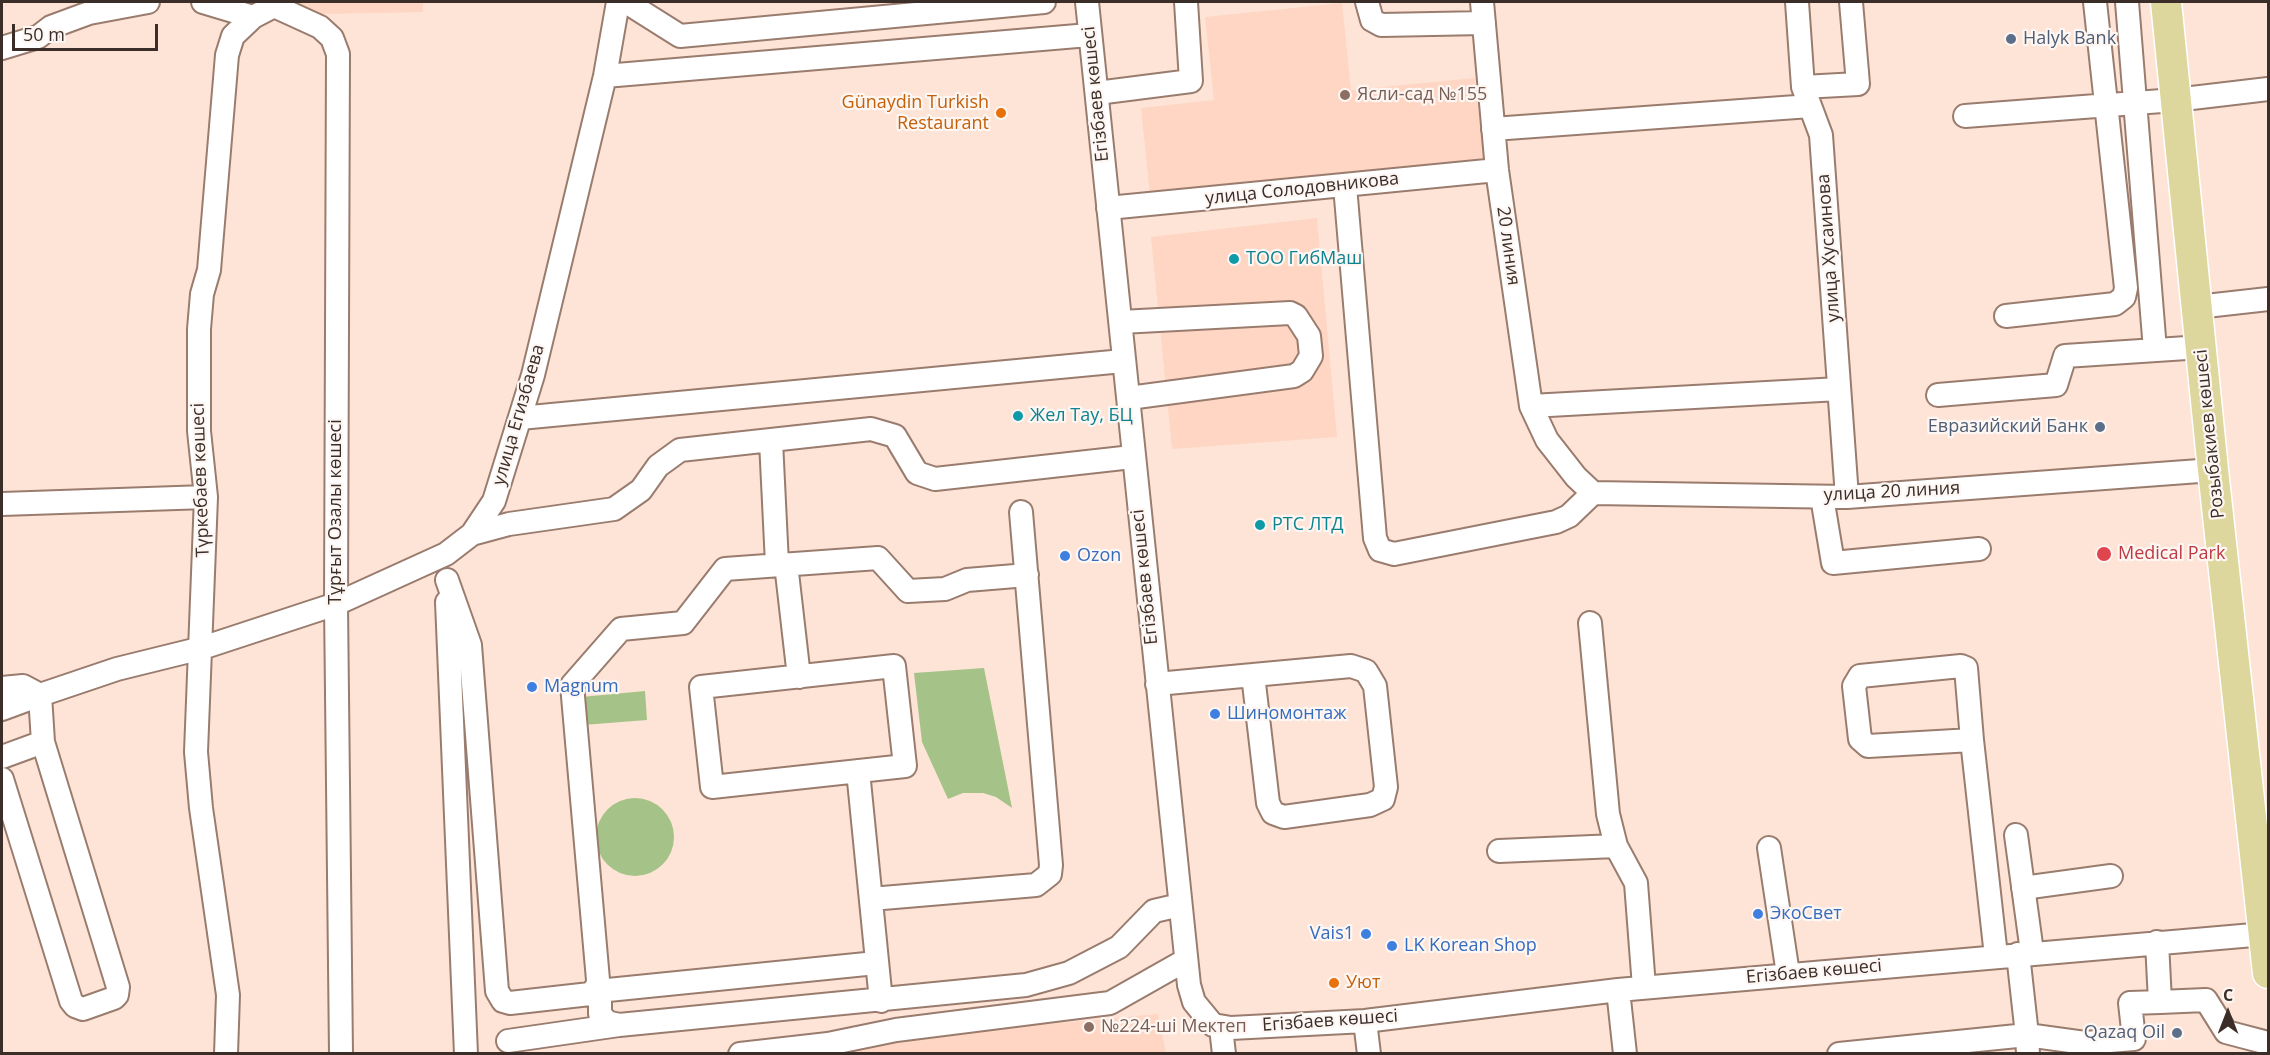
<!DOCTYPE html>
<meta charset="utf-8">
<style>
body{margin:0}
#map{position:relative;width:2270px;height:1055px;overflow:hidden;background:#fee4d7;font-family:"Open Sans",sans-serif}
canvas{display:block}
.frame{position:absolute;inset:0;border:3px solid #3b2e28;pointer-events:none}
.north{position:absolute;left:2198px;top:983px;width:60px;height:60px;-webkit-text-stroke:4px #fdf6f3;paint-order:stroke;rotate:0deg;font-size:16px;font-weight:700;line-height:24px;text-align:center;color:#3b2e28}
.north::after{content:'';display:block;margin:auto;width:21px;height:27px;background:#3b2e28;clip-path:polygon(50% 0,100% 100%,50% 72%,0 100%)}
.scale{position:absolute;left:12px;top:24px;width:146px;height:27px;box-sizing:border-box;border:3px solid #3b2e28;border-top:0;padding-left:8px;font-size:18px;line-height:21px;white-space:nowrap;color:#3b2e28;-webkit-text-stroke:4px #fdf6f3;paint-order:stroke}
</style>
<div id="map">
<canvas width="2270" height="1055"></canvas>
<div class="frame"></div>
<div class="north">С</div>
<div class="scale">50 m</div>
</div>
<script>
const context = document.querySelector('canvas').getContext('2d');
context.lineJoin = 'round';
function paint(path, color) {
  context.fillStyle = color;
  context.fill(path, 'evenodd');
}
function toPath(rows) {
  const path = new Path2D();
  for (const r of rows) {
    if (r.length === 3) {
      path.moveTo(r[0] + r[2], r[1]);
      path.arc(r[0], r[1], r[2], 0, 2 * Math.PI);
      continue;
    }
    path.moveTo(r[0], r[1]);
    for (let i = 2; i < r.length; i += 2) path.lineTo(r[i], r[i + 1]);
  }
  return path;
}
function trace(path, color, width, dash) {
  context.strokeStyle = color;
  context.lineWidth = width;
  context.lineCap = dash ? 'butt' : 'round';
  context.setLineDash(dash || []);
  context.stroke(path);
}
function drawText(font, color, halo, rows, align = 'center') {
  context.font = font + ' "Open Sans",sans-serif';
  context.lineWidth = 4.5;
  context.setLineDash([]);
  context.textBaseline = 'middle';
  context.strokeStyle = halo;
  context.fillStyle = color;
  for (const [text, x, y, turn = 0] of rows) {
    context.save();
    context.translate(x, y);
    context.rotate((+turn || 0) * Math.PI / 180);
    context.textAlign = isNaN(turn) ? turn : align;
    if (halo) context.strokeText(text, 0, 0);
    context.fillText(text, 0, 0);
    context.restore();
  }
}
const built = toPath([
 [295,2,423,2,423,12,322,14],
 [1342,3,1351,90,1475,78,1484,161,1150,195,1141,108,1214,100,1205,17],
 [1317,218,1337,437,1172,449,1151,237],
 [1158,1014,1166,1053,824,1054,874,1040]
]);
const green = toPath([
 [984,668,1012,808,996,797,983,793,963,793,948,799,922,742,914,673],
 [645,691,647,720,583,725,581,697],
 [635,837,39]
]);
const minor = toPath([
 [203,2,253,17],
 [626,2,680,36,1044,2],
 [1087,2,1189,985,1194,1002,1213,1025,1231,1028,1365,1021,1618,990,2265,934],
 [1367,2,1372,20,1381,25,1484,23],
 [1482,2,1497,170,1531,406,1547,440,1576,477,1593,493,1847,497,2213,470],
 [1797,2,1803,87,1821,135,1847,497],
 [2127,2,2155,350],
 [274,6,320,27,332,38,338,54,336,604,341,1054],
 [2,48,38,37,51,27,89,13,148,2],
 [605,76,1089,35],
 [1803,87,1858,84,1851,2],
 [1097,93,1191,81,1186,2],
 [1965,116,2175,100,2268,89],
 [1493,129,1810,106],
 [1345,186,1375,538,1380,550,1394,554,1556,522,1569,516,1593,493],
 [1108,208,1497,170],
 [2197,307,2268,299],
 [2006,316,2115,304,2124,297,2126,288,2095,2],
 [1121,322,1290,313,1296,316,1309,336,1311,356,1302,371,1294,376,1129,398],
 [1938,395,2056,385,2065,356,2202,347],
 [1531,406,1839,389],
 [520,418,1123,361],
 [771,441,777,564],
 [1822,497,1833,563,1979,549],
 [2,504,206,497],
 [472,534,509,524,614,509,641,490,658,466,680,450,871,429,895,436,917,473,935,479,1132,457],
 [786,564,799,677],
 [447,580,470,645,497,991,503,1001,510,1003,590,994,597,987,598,980,572,685,621,629,683,623,725,569,878,558,908,591,945,589,967,580,1027,575],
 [447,602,466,1054],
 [1590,623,1608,814,1616,846,1636,883,1644,987],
 [894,666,905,766,712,787,701,687,894,666],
 [1961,666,1966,668,1972,740,1868,746,1860,739,1854,686,1860,676,1961,666],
 [1157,684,1253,675,1351,666,1366,671,1375,686,1386,787,1383,799,1370,805,1284,817,1273,813,1268,803,1253,675],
 [2,688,23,686,40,695],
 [2,709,40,695],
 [1972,740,1996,956],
 [43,742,40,695,117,669,202,648,336,604,446,554,472,534,494,501,533,375,605,76,618,2],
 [2,757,43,742,118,987,117,995,114,998,83,1009,75,1006,71,1001,2,779],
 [858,771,881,1001],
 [2016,835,2032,952],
 [1769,848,1788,974],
 [1499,851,1616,846],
 [2023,888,2111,876],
 [871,899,1036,885,1050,874,1051,865,1021,512],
 [2157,942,2160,1002,2206,1000,2226,1032,2268,1043],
 [1618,990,1625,1054],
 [1365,1021,1369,1054],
 [619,1025,607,1022,600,1014,600,995,608,990,876,963],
 [1221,1028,1224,1054],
 [508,1041,619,1025,1026,985,1069,973,1119,947,1154,911,1180,905],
 [226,1054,228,995,201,808,196,752,206,497,199,431,199,329,202,294,209,270,227,55,233,36,253,17,274,6],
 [740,1054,828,1044,896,1030,1110,1003,1186,960],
 [1839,1054,2027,1035,2018,954],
 [2028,1054,2027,1035,2085,1043],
 [2085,1054,2085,1043,2134,1039,2130,1003,2160,1002]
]);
const major = toPath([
 [2166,2,2213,470,2268,973]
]);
const markers = [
 [2011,39,6,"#5c6f8a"],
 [1345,95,6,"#8d6e63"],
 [1001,113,6,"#e8710a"],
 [1234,259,6,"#0f9aa8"],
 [1018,416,6,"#0f9aa8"],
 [2100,427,6,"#5c6f8a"],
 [1260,525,6,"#0f9aa8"],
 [2104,554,8,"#e0444e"],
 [1065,556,6,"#3f7fe0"],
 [532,687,6,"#3f7fe0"],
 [1215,714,6,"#3f7fe0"],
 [1758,914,6,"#3f7fe0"],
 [1366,934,6,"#3f7fe0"],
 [1392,946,6,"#3f7fe0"],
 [1334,983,6,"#e8710a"],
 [1089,1027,6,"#8d6e63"],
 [2177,1033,6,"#5c6f8a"]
];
const serviceNames = [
 ["Halyk Bank",2023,39,"left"],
 ["Евразийский Банк",2088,427],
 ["Qazaq Oil",2165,1033]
];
const streetNames = [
 ["Егізбаев көшесі",1096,94,-96],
 ["улица Солодовникова",1302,189,-6],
 ["20 линия",1508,246,82],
 ["улица Хусаинова",1829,248,-94],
 ["улица Егизбаева",519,415,-74],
 ["Розыбакиев көшесі",2210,434,-96],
 ["Түркебаев көшесі",201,480,-92],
 ["улица 20 линия",1892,492,-3],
 ["Тұрғыт Озалы көшесі",336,512,-90],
 ["Егізбаев көшесі",1145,577,-96],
 ["Егізбаев көшесі",1814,972,-5],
 ["Егізбаев көшесі",1330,1021,-4]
];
const educationNames = [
 ["Ясли-сад №155",1357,95],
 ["№224-ші Мектеп",1101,1027]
];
const foodNames = [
 ["Günaydin Turkish",989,103],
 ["Restaurant",989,124],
 ["Уют",1346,983,"left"]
];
const cultureNames = [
 ["ТОО ГибМаш",1246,259],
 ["Жел Тау, БЦ",1030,416],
 ["РТС ЛТД",1272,525]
];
const healthNames = [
 ["Medical Park",2118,554]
];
const shopNames = [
 ["Ozon",1077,556],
 ["Magnum",544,687],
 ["Шиномонтаж",1227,714],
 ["ЭкоСвет",1770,914],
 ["Vais1",1354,934,"right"],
 ["LK Korean Shop",1404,946]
];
paint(built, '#fed6c3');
paint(green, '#a5c388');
trace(minor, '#997c6e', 26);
trace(major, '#fff', 33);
trace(minor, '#fff', 22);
trace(major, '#ddd79d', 30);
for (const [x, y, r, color] of markers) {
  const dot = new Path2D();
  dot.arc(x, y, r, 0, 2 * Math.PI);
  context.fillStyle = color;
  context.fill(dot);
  trace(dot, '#fdf6f3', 2);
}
drawText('18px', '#4e5e75', '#fdf6f3', serviceNames, 'right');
drawText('18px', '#3b2e28', '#fdf6f3', streetNames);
drawText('18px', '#785e54', '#fdf6f3', educationNames, 'left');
drawText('18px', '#c56008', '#fdf6f3', foodNames, 'right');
drawText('18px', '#0d838f', '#fdf6f3', cultureNames, 'left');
drawText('18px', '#be3a42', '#fdf6f3', healthNames, 'left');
drawText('18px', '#366cbe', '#fdf6f3', shopNames, 'left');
</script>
